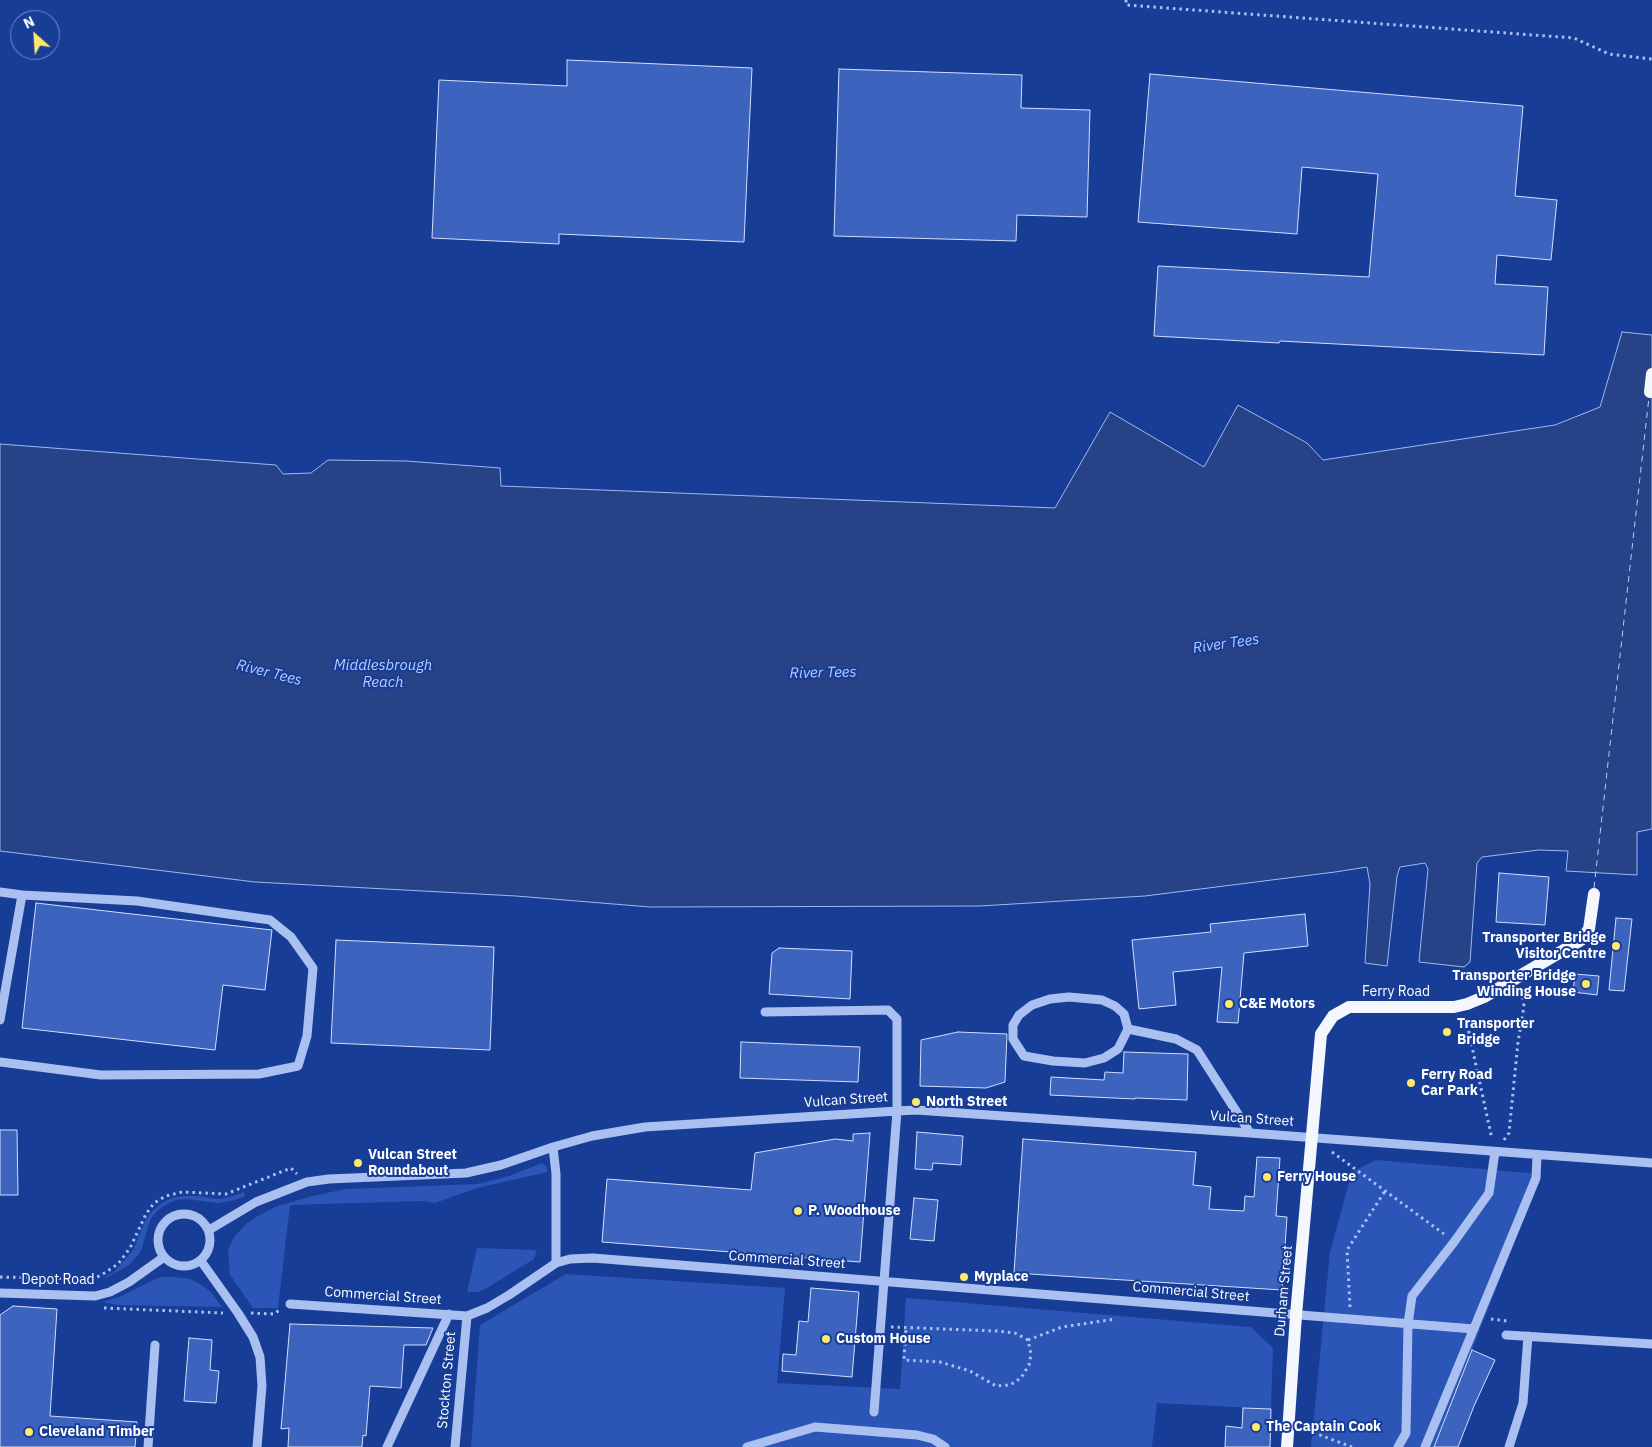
<!DOCTYPE html>
<style>
body{margin:0}
#map{position:relative;width:1652px;height:1447px;overflow:hidden;background:#173d97;font-family:"IBM Plex Sans",sans-serif}
canvas{display:block}
.north{position:absolute;left:10px;top:10px;width:50px;height:50px;box-sizing:border-box;background:#173d97;border:1px solid #748bc1;border-radius:50%;rotate:334deg;font-size:14px;font-weight:700;line-height:20px;text-align:center;color:#fff}
.north::after{content:'';display:block;margin:auto;width:18px;height:22px;background:#ffe96b;clip-path:polygon(50% 0,100% 100%,50% 72%,0 100%)}
</style>
<div id="map">
<canvas width="1652" height="1447"></canvas>
<div class="north">N</div>
</div>
<script>
const context = document.querySelector('canvas').getContext('2d');
context.lineJoin = 'round';
function paint(path, color) {
  context.fillStyle = color;
  context.fill(path, 'evenodd');
}
function toPath(rows) {
  const path = new Path2D();
  for (const r of rows) {
    if (r.length === 3) {
      path.moveTo(r[0] + r[2], r[1]);
      path.arc(r[0], r[1], r[2], 0, 2 * Math.PI);
      continue;
    }
    path.moveTo(r[0], r[1]);
    for (let i = 2; i < r.length; i += 2) path.lineTo(r[i], r[i + 1]);
  }
  return path;
}
function trace(path, color, width, dash) {
  context.strokeStyle = color;
  context.lineWidth = width;
  context.lineCap = dash ? 'butt' : 'round';
  context.setLineDash(dash || []);
  context.stroke(path);
}
function drawText(font, color, halo, rows, align = 'center') {
  context.font = font + ' "IBM Plex Sans",sans-serif';
  context.lineWidth = 4;
  context.setLineDash([]);
  context.textBaseline = 'middle';
  context.strokeStyle = halo;
  context.fillStyle = color;
  for (const [text, x, y, turn = 0] of rows) {
    context.save();
    context.translate(x, y);
    context.rotate((+turn || 0) * Math.PI / 180);
    context.textAlign = isNaN(turn) ? turn : align;
    if (halo) context.strokeText(text, 0, 0);
    context.fillText(text, 0, 0);
    context.restore();
  }
}
const green = toPath([
 [1376,1160,1541,1174,1434,1447,1311,1447,1330,1252,1352,1172],
 [542,1163,546,1166,548,1172,477,1188,435,1203,424,1201,290,1205,278,1308,253,1308,230,1275,228,1250,234,1237,244,1226,256,1217,275,1207,312,1196,346,1189,478,1184,509,1176],
 [244,1192,245,1196,235,1200,218,1203,186,1199,176,1200,167,1204,157,1211,152,1217,149,1224,141,1251,134,1260,129,1265,106,1278,106,1276,114,1272,133,1250,145,1221,152,1211,162,1203,172,1198,183,1196,198,1196,216,1199,227,1198],
 [477,1248,537,1250,534,1259,487,1288,478,1292,467,1292],
 [566,1274,785,1288,777,1383,900,1389,906,1298,1251,1327,1273,1348,1271,1409,1157,1403,1152,1447,471,1447,480,1325],
 [162,1277,175,1277,190,1279,200,1284,210,1291,222,1307,118,1305,103,1302,124,1295,153,1280]
]);
const water = toPath([
 [1622,332,1652,335,1652,829,1637,832,1637,875,1566,871,1568,851,1539,850,1482,857,1477,863,1470,962,1464,967,1419,962,1428,869,1425,863,1400,867,1397,876,1387,966,1365,963,1370,884,1367,867,1335,872,1145,896,980,906,650,907,516,896,255,882,0,851,0,444,276,465,283,474,311,473,328,460,406,461,500,468,501,486,1055,508,1110,412,1204,467,1238,405,1307,443,1323,460,1555,425,1600,407,1622,332]
]);
const ferry = toPath([
 [1594,888,1649,397]
]);
const building = toPath([
 [567,60,752,68,744,242,559,234,559,244,432,238,439,80,567,86,567,60],
 [839,69,1022,75,1021,108,1090,110,1087,217,1017,215,1016,241,834,236,839,69],
 [1150,74,1523,106,1515,196,1557,200,1551,260,1497,255,1495,284,1548,287,1544,355,1280,341,1279,343,1154,336,1158,266,1369,277,1378,174,1302,167,1297,234,1138,222,1150,74],
 [1499,873,1549,877,1545,925,1496,922,1499,873],
 [36,903,272,930,265,990,223,985,215,1050,22,1028,36,903],
 [1305,914,1308,946,1244,953,1238,1023,1217,1022,1222,967,1173,972,1176,1005,1139,1009,1132,940,1211,932,1210,924,1305,914],
 [1616,918,1632,919,1624,991,1609,990,1616,918],
 [336,940,494,947,490,1050,331,1043,336,940],
 [779,948,852,951,850,999,769,994,772,953,779,948],
 [1575,974,1599,976,1597,995,1573,992,1575,974],
 [958,1032,1007,1034,1005,1082,986,1088,920,1086,921,1040,958,1032],
 [741,1042,860,1047,858,1082,740,1078,741,1042],
 [1124,1052,1188,1054,1187,1100,1135,1098,1135,1099,1050,1095,1051,1077,1104,1080,1105,1072,1123,1073,1124,1052],
 [0,1130,17,1130,18,1195,0,1195,0,1130],
 [917,1132,963,1136,961,1165,933,1163,932,1170,915,1169,917,1132],
 [870,1133,860,1262,602,1242,607,1179,751,1190,755,1153,835,1139,853,1141,853,1134,870,1133],
 [1023,1139,1196,1152,1193,1185,1211,1187,1209,1209,1244,1211,1245,1196,1254,1197,1257,1157,1280,1158,1276,1216,1287,1217,1282,1290,1014,1273,1023,1139],
 [914,1198,938,1200,934,1241,910,1239,914,1198],
 [811,1288,859,1292,852,1377,782,1371,783,1354,796,1355,799,1321,808,1322,811,1288],
 [13,1306,57,1309,50,1416,137,1422,135,1447,0,1447,0,1315,13,1306],
 [290,1324,433,1328,426,1345,404,1345,401,1388,370,1386,366,1436,363,1435,362,1447,288,1447,289,1428,281,1429,290,1324],
 [189,1338,212,1340,210,1370,219,1371,216,1403,184,1401,189,1338],
 [1472,1350,1495,1360,1474,1406,1458,1447,1434,1447,1472,1350],
 [1243,1408,1271,1409,1270,1447,1225,1447,1226,1426,1242,1428,1243,1408]
]);
const path = toPath([
 [1126,0,1126,5,1574,38,1609,54,1652,59],
 [1468,1018,1469,1033,1492,1139],
 [1504,1140,1509,1133,1518,1042,1524,1006,1522,991],
 [1332,1152,1444,1234],
 [0,1277,88,1279,100,1276,118,1264,130,1248,146,1214,154,1203,166,1196,182,1192,226,1194,291,1168,297,1174],
 [1350,1307,1347,1250,1385,1191],
 [104,1308,223,1313],
 [251,1313,274,1314,281,1309],
 [1491,1319,1507,1321],
 [891,1327,997,1331,1015,1333,1028,1340,1031,1354,1029,1365,1021,1378,1010,1385,996,1386,970,1371,940,1362,904,1360,906,1327],
 [1028,1340,1062,1327,1116,1319],
 [1301,1428,1352,1447]
]);
const minor = toPath([
 [0,892,22,895,0,1020],
 [1069,997,1102,1000,1115,1006,1124,1014,1128,1029,1118,1049,1104,1058,1085,1063,1053,1061,1024,1056,1013,1039,1013,1025,1019,1015,1032,1005,1050,999,1069,997],
 [765,1012,888,1010,897,1019,897,1111,874,1412],
 [1128,1029,1176,1039,1197,1050,1250,1133],
 [0,1062,101,1075,259,1074,298,1066,307,1036,313,968,291,937,270,920,137,901,22,895],
 [553,1147,556,1174,556,1263],
 [184,1240,26],
 [209,1230,256,1202,307,1182,329,1179,466,1173,501,1165,553,1147,592,1136,645,1127,897,1111,916,1110,1250,1133,1652,1163],
 [201,1261,238,1313,253,1337,260,1357,262,1386,257,1447],
 [0,1293,95,1296,110,1292,129,1282,164,1257],
 [290,1304,467,1316,487,1308,509,1295,556,1263,570,1259,593,1258,1474,1329],
 [1506,1335,1652,1344],
 [148,1447,155,1345],
 [387,1447,449,1314],
 [455,1447,467,1316],
 [747,1447,815,1427,917,1435,933,1439,945,1447],
 [1398,1447,1406,1433,1408,1324,1412,1296,1454,1242,1489,1193,1495,1152],
 [1425,1447,1536,1178,1537,1155],
 [1509,1447,1523,1403,1528,1336]
]);
const major = toPath([
 [1650,392,1652,374],
 [1287,1447,1296,1315,1321,1034,1333,1016,1349,1007,1454,1007,1467,1004,1484,997,1581,940,1589,929,1594,894]
]);
const markers = [
 [1616,946,5,"#ffe96b"],
 [1586,984,5,"#ffe96b"],
 [1229,1004,5,"#ffe96b"],
 [1447,1032,5,"#ffe96b"],
 [1411,1083,5,"#ffe96b"],
 [916,1102,5,"#ffe96b"],
 [358,1163,5,"#ffe96b"],
 [1267,1177,5,"#ffe96b"],
 [798,1211,5,"#ffe96b"],
 [964,1277,5,"#ffe96b"],
 [826,1339,5,"#ffe96b"],
 [1256,1427,5,"#ffe96b"],
 [29,1432,5,"#ffe96b"]
];
const poiNames = [
 ["Transporter Bridge",1606,938,"right"],
 ["Visitor Centre",1606,954,"right"],
 ["Transporter Bridge",1576,976,"right"],
 ["Winding House",1576,992,"right"],
 ["C&E Motors",1239,1004],
 ["Transporter",1457,1024],
 ["Bridge",1457,1040],
 ["Ferry Road",1421,1075],
 ["Car Park",1421,1091],
 ["North Street",926,1102],
 ["Vulcan Street",368,1155],
 ["Roundabout",368,1171],
 ["Ferry House",1277,1177],
 ["P. Woodhouse",808,1211],
 ["Myplace",974,1277],
 ["Custom House",836,1339],
 ["The Captain Cook",1266,1427],
 ["Cleveland Timber",39,1432]
];
const streetNames = [
 ["Ferry Road",1396,992],
 ["Vulcan Street",846,1100,-4],
 ["Vulcan Street",1252,1119,4],
 ["Commercial Street",787,1260,4],
 ["Depot Road",58,1280],
 ["Durham Street",1284,1291,-85],
 ["Commercial Street",1191,1292,5],
 ["Commercial Street",383,1296,4],
 ["Stockton Street",447,1380,-85]
];
const waterNames = [
 ["River Tees",1226,644,-8],
 ["Middlesbrough",383,666],
 ["Reach",383,683],
 ["River Tees",269,673,14],
 ["River Tees",823,673,-1]
];
paint(green, '#2b55b6');
paint(water, '#274286');
trace(water, '#9db9f4', 1);
trace(ferry, '#b7cbf8', 1, [6, 5]);
paint(building, '#3c63bd');
trace(building, '#d2dffc', 1);
trace(path, '#aac0f1', 3, [2.5, 4]);
trace(minor, '#aac0f1', 9);
trace(major, '#f5f7ff', 12);
for (const [x, y, r, color] of markers) {
  const dot = new Path2D();
  dot.arc(x, y, r, 0, 2 * Math.PI);
  context.fillStyle = color;
  context.fill(dot);
  trace(dot, '#173d97', 2);
}
drawText('bold 14px', '#fff', '#173d97', poiNames, 'left');
drawText('14px', '#fff', '#173d97', streetNames);
drawText('italic 15px', '#b7cbf8', '#173d97', waterNames);
</script>
